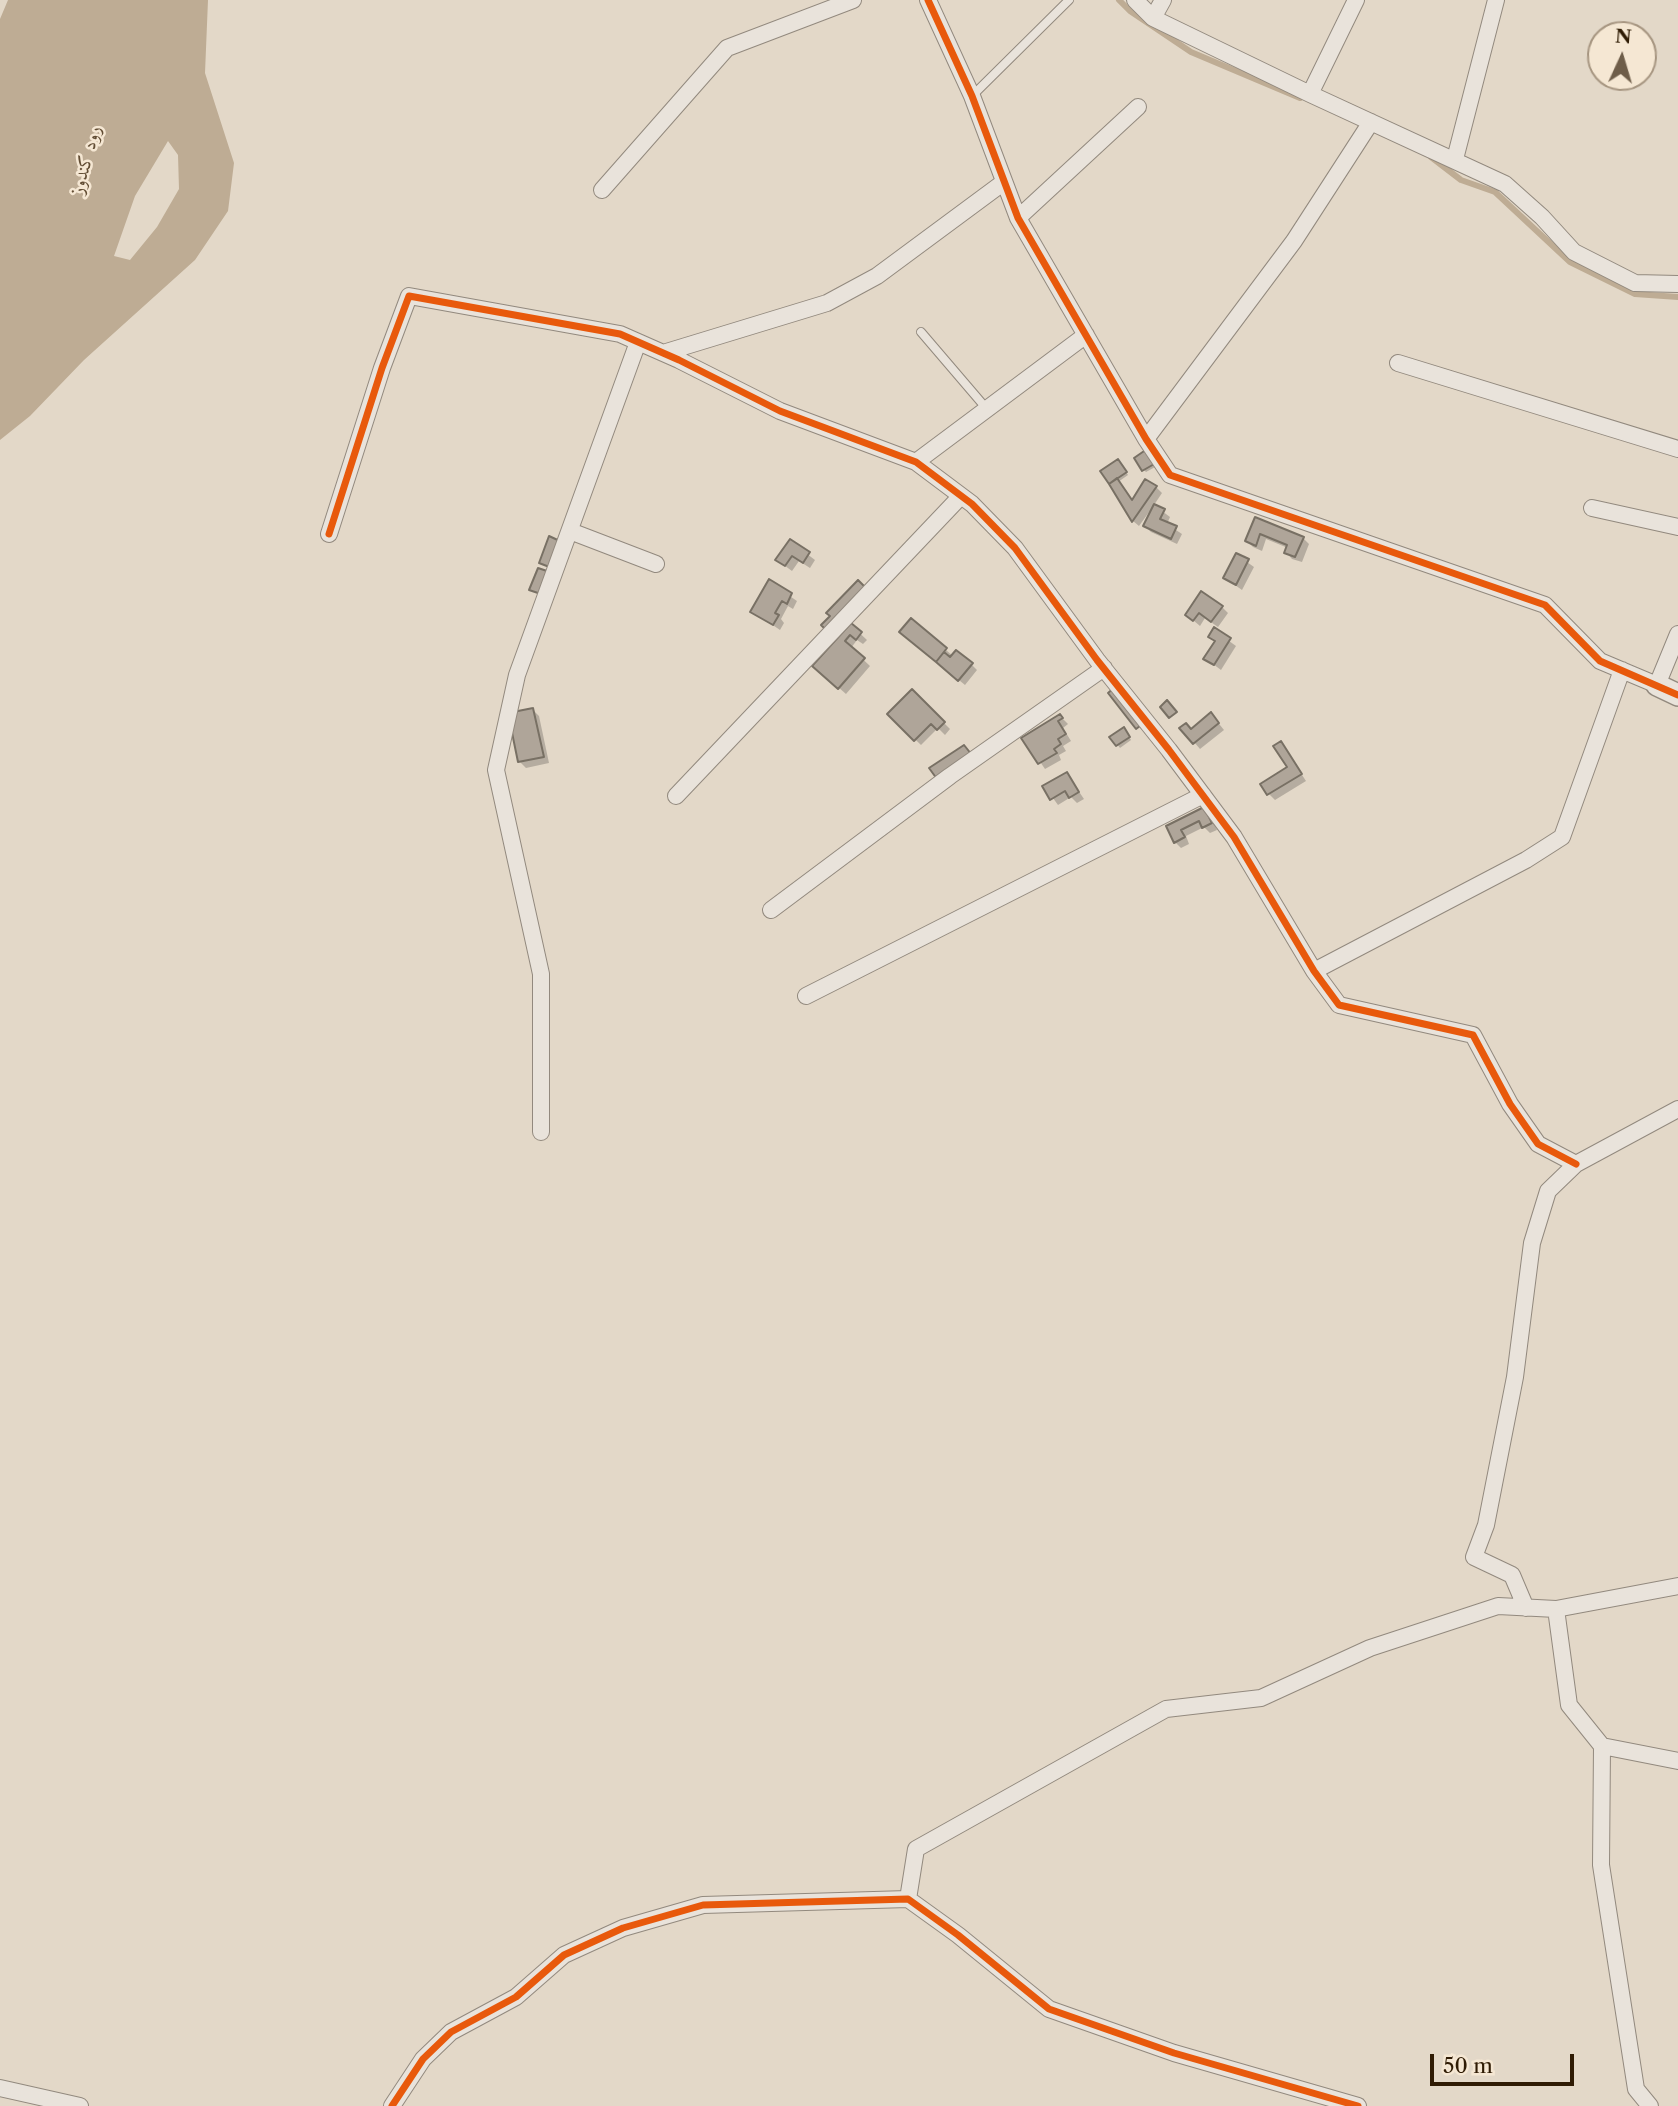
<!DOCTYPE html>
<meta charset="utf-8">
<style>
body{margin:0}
#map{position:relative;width:1678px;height:2106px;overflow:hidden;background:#e3d8c8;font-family:"Libre Caslon Text",serif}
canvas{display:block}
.north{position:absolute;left:1587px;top:21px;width:70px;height:70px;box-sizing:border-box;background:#f5e7d3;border:2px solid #a69580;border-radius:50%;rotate:4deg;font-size:19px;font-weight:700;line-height:28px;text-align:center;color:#2f1b04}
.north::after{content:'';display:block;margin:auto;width:24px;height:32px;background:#6e5d49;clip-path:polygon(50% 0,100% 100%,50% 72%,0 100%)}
.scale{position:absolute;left:1430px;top:2054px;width:144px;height:32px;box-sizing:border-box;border:4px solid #2f1b04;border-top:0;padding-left:9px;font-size:21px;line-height:24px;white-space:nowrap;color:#2f1b04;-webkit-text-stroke:5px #f5e7d3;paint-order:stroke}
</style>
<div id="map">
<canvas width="1678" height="2106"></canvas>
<div class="north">N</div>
<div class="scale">50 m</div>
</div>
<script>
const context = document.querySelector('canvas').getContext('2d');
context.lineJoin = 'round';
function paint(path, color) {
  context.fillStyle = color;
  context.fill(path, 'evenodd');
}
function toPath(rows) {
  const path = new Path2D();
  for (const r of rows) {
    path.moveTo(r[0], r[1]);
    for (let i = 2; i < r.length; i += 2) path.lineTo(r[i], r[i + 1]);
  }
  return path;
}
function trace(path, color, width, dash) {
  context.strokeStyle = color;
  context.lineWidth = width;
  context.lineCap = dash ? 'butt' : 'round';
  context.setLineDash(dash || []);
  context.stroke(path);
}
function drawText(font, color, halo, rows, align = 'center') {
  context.font = font + ' "Libre Caslon Text",Amiri,serif';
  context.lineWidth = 5;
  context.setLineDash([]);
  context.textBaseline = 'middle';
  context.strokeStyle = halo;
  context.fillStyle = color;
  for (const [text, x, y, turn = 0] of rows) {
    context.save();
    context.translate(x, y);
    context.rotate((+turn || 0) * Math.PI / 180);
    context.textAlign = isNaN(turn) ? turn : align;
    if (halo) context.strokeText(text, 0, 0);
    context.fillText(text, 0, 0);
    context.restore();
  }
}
const water = toPath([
 [8,0,208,0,205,73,234,163,228,211,195,260,84,360,30,416,0,440,0,19],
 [168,141,178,155,179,189,157,227,130,260,114,256,135,196]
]);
const shadow = toPath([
 [1147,451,1157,466,1146,472,1144,470],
 [1121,464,1128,475,1118,482,1133,502,1156,487,1162,493,1154,505,1170,517,1167,524,1182,534,1177,544,1151,532,1145,526,1153,509,1152,508,1139,526,1133,521,1110,483],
 [1256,519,1303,538,1309,544,1302,562,1292,559,1286,552,1288,548,1266,539,1262,551,1253,547,1247,541],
 [790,541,815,560,810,568,799,561,792,571,777,560],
 [1237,555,1254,567,1242,590,1225,578],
 [769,582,797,601,793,609,788,606,781,619,784,623,780,630,752,611],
 [1222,607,1228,613,1218,627,1205,618,1200,626,1187,615],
 [911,620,953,656,971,664,977,670,965,685,907,638],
 [851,625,867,640,863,644,857,640,851,648,870,666,846,694,821,672],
 [1214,630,1236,646,1221,670,1205,658,1216,642,1210,636],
 [912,691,950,729,945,735,938,728,921,745,889,714],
 [533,710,539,716,549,763,526,768,520,762],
 [1060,716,1068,724,1063,728,1071,741,1063,746,1066,751,1059,755,1061,760,1045,769,1024,738],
 [1216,720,1224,730,1200,749,1182,728,1191,731],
 [1126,732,1131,740,1120,748,1112,737],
 [1281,743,1306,781,1275,800,1269,794,1289,768],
 [1067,774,1084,799,1077,803,1071,797,1058,805,1045,787],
 [1210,815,1217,830,1210,833,1204,827,1186,836,1189,844,1181,848,1175,842,1168,827]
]);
const stream = toPath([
 [1119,0,1130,11,1191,52,1300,98],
 [1431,157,1461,180,1495,192,1570,262,1635,294,1678,297]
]);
const building = toPath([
 [1147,449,1156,463,1142,471,1134,458,1147,449],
 [1118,459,1127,472,1109,484,1100,471,1118,459],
 [1117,478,1132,500,1145,479,1157,486,1132,522,1109,484,1117,478],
 [1154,504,1165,509,1160,519,1177,526,1171,539,1143,526,1154,504],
 [1255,517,1304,537,1295,557,1284,553,1287,545,1260,534,1256,546,1245,541,1255,517],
 [549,536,562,542,552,568,539,563,549,536],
 [790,539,810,552,803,563,792,556,785,566,775,560,790,539],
 [1236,553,1249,559,1236,585,1223,578,1236,553],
 [538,568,550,572,541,594,529,590,538,568],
 [769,579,792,593,787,604,782,601,775,613,779,615,773,625,750,612,769,579],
 [858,580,867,589,826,630,821,625,830,616,826,613,858,580],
 [1201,591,1223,606,1211,622,1199,613,1193,621,1185,615,1201,591],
 [911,618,947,648,936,662,899,632,911,618],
 [851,623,862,632,856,640,850,635,845,641,865,658,838,689,812,666,851,623],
 [1214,627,1231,638,1214,665,1203,659,1215,641,1208,637,1214,627],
 [956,650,973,663,958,681,936,662,944,652,950,657,956,650],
 [1116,686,1144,723,1136,729,1108,693,1116,686],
 [912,689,945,722,937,730,931,724,914,741,887,714,912,689],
 [1167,700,1177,712,1169,718,1160,707,1167,700],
 [533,708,544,757,518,762,508,713,533,708],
 [1211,712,1219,723,1193,744,1179,728,1186,723,1191,729,1211,712],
 [1060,714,1063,718,1058,721,1066,734,1058,739,1061,744,1054,749,1057,753,1038,764,1021,738,1060,714],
 [1124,727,1130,737,1116,746,1109,737,1124,727],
 [1281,741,1302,774,1267,795,1260,784,1287,767,1273,746,1281,741],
 [964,745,972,755,937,779,929,768,964,745],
 [1067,772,1079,792,1069,798,1065,791,1050,800,1042,786,1067,772],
 [1204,807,1212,823,1202,828,1199,821,1181,830,1185,837,1174,843,1166,826,1204,807]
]);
const service = toPath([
 [972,96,1069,0],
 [921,332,986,408]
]);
const minor = toPath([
 [928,0,972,96,1018,218,1146,439,1170,475,1545,605,1600,661,1657,685,1678,634],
 [1135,0,1153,18,1310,94,1505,184,1542,217,1574,252,1635,283,1678,284],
 [1153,18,1163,0],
 [1310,94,1356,0],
 [1455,159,1496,0],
 [602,190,727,48,853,0],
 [1018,218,1138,107],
 [663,353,827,303,877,276,1004,182],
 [1398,363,1678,449],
 [1146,439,1294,241,1371,122],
 [916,462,1086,335],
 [1592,508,1678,527],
 [570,531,656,564],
 [329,534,382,368,409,296,620,334,679,360,780,411,916,462,972,504,1015,548,1097,660,1169,750,1234,837,1314,971,1339,1005,1473,1035,1510,1104,1538,1144,1576,1164],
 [676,796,961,496],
 [771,910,950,776,1104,668],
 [1314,971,1526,860,1562,837,1622,670],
 [806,996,1203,795],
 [541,1132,541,974,496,770,517,675,638,342],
 [1526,1608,1512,1575,1474,1557,1486,1525,1515,1377,1532,1243,1548,1191,1576,1164,1678,1109],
 [1556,1609,1569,1705,1602,1746,1678,1761],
 [1602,1746,1601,1865,1636,2089,1650,2106],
 [908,1899,916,1849,1166,1709,1261,1698,1370,1648,1498,1606,1556,1609,1678,1586],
 [0,2088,80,2106],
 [392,2106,423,2059,451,2032,516,1997,564,1955,623,1928,703,1905,908,1899,958,1935,1049,2009,1174,2053,1358,2106]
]);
const tertiary = toPath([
 [1657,685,1678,695]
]);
const cycleway = toPath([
 [928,0,972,96,1018,218,1146,439,1170,475,1545,605,1600,661,1678,695],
 [329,534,382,368,409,296,620,334,679,360,780,411,916,462,972,504,1015,548,1097,660,1169,750,1234,837,1314,971,1339,1005,1473,1035,1510,1104,1538,1144,1576,1164],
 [392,2106,423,2059,451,2032,516,1997,564,1955,623,1928,703,1905,908,1899,958,1935,1049,2009,1174,2053,1358,2106]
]);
const waterNames = [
 ["رود کندوز",86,160,-75]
];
paint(water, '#beac94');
paint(shadow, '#0003');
trace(stream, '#beac94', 6);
paint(building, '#afa599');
trace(building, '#787064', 2);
trace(service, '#92897e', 10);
trace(minor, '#92897e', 18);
trace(tertiary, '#92897e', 24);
trace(service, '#e9e3db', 8);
trace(minor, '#e9e3db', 16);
trace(tertiary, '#e9e3db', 21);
trace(cycleway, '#e8590c', 7);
drawText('italic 19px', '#624d34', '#f5e7d3', waterNames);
</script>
